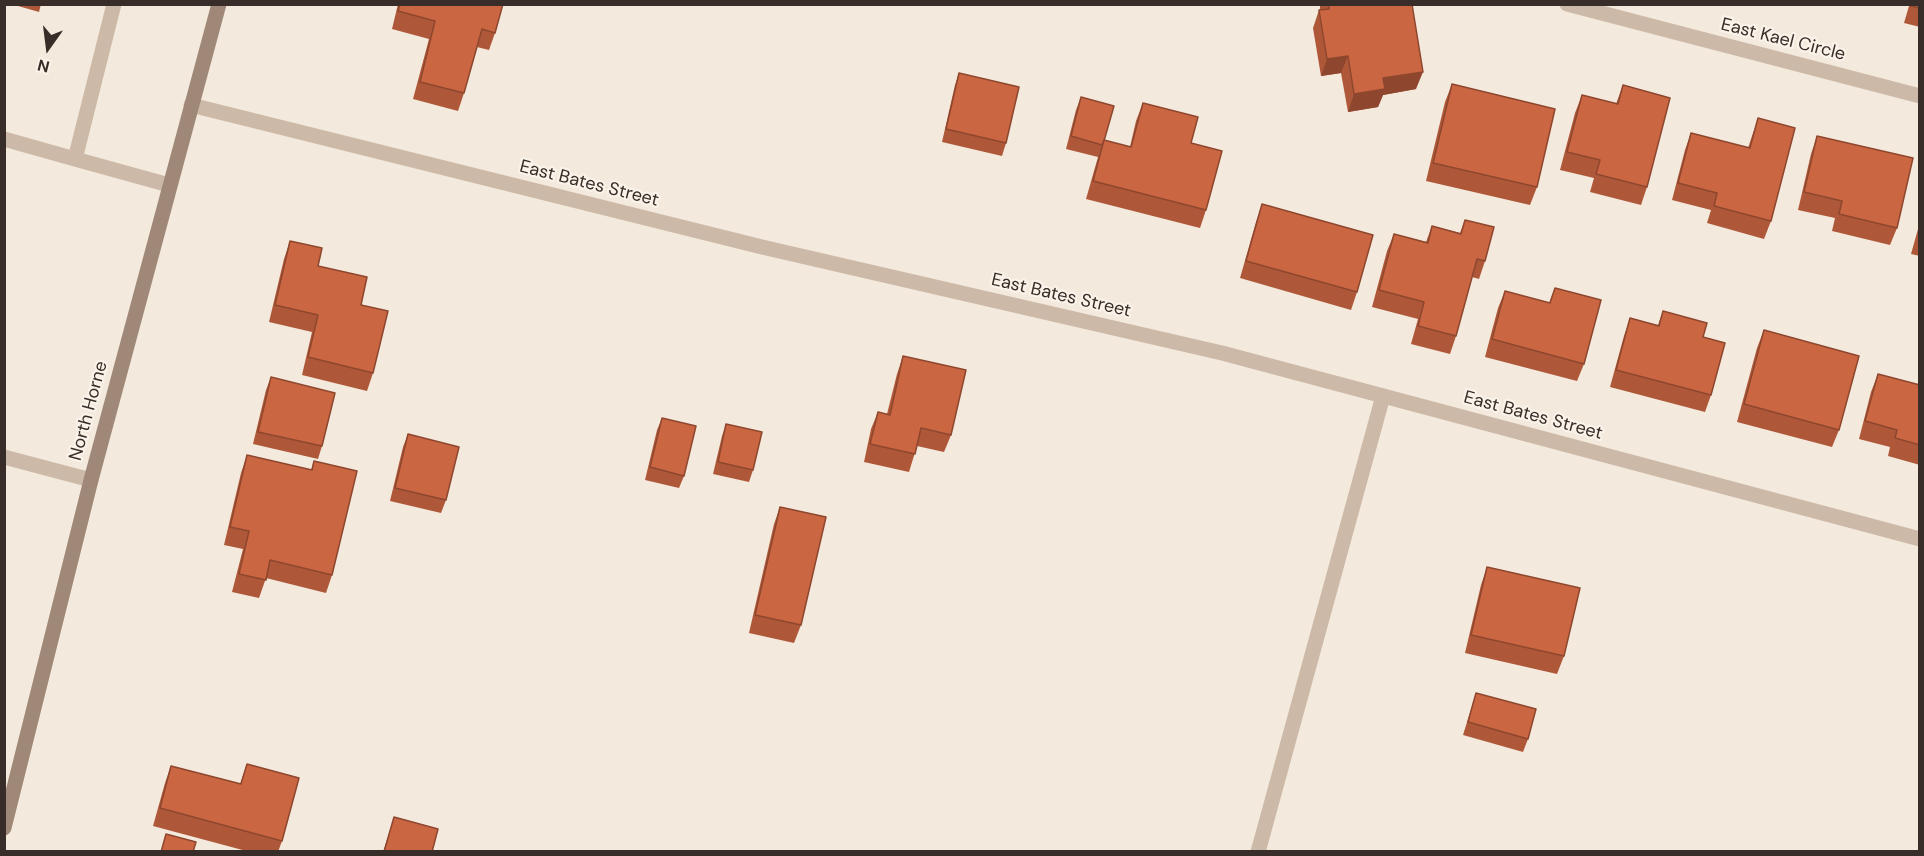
<!DOCTYPE html>
<style>
body{margin:0}
#map{position:relative;width:1924px;height:856px;overflow:hidden;background:#f3e9dc;font-family:"DM Sans",sans-serif}
canvas{display:block}
.frame{position:absolute;inset:0;border:6px solid #382d28;pointer-events:none}
.north{position:absolute;left:18px;top:18px;width:60px;height:60px;-webkit-text-stroke:4px #faf3e9;paint-order:stroke;rotate:194deg;font-size:16px;font-weight:700;line-height:24px;text-align:center;color:#382d28}
.north::after{content:'';display:block;margin:auto;width:21px;height:27px;background:#382d28;clip-path:polygon(50% 0,100% 100%,50% 72%,0 100%)}
</style>
<div id="map">
<canvas width="1924" height="856"></canvas>
<div class="frame"></div>
<div class="north">N</div>
</div>
<script>
const context = document.querySelector('canvas').getContext('2d');
context.lineJoin = 'round';
function toPath(rows) {
  const path = new Path2D();
  for (const r of rows) {
    path.moveTo(r[0], r[1]);
    for (let i = 2; i < r.length; i += 2) path.lineTo(r[i], r[i + 1]);
  }
  return path;
}
function trace(path, color, width, dash) {
  context.strokeStyle = color;
  context.lineWidth = width;
  context.lineCap = dash ? 'butt' : 'round';
  context.setLineDash(dash || []);
  context.stroke(path);
}
function paint(path, color) {
  context.fillStyle = color;
  context.fill(path, 'evenodd');
}
function drawText(font, color, halo, rows, align = 'center') {
  context.font = font + ' "DM Sans",sans-serif';
  context.lineWidth = 4.5;
  context.setLineDash([]);
  context.textBaseline = 'middle';
  context.strokeStyle = halo;
  context.fillStyle = color;
  for (const [text, x, y, turn = 0] of rows) {
    context.save();
    context.translate(x, y);
    context.rotate((+turn || 0) * Math.PI / 180);
    context.textAlign = isNaN(turn) ? turn : align;
    if (halo) context.strokeText(text, 0, 0);
    context.fillText(text, 0, 0);
    context.restore();
  }
}
const lane = toPath([
 [114,4,75,159,169,185],
 [4,139,75,159],
 [1258,852,1383,396]
]);
const street = toPath([
 [1567,4,1920,96],
 [191,105,762,247,1222,353,1920,539],
 [4,457,91,480]
]);
const secondary = toPath([
 [4,828,91,480,219,4]
]);
const wall = toPath([
 [11,4,41,4,39,12],
 [398,4,503,4,495,33,489,50,477,47,464,93,458,111,413,99,429,39,392,29],
 [1320,4,1412,4,1416,89,1383,95,1378,107,1348,112,1341,73,1321,76,1313,28,1319,10,1320,10],
 [1900,4,1920,4,1920,27,1904,23,1909,6],
 [959,73,1006,143,1002,156,942,142,955,85],
 [1452,84,1537,187,1530,205,1426,181,1445,102],
 [1623,85,1647,187,1641,205,1590,192,1594,178,1560,170,1575,113,1582,95,1616,104],
 [1081,97,1104,141,1130,147,1136,121,1143,103,1191,143,1206,210,1200,228,1086,199,1098,157,1066,149,1076,110],
 [1758,118,1771,221,1764,239,1707,223,1711,210,1672,200,1685,150,1691,133,1748,148],
 [1817,136,1897,228,1890,245,1832,231,1835,218,1798,210,1811,154],
 [1262,204,1357,292,1351,310,1240,278,1256,222],
 [1465,220,1485,261,1479,279,1472,277,1456,336,1450,354,1411,344,1418,319,1372,307,1387,251,1394,234,1426,242,1432,226,1460,233],
 [1920,222,1920,256,1911,254],
 [290,241,361,305,373,373,367,391,302,375,312,332,269,322,284,259],
 [1555,288,1584,364,1577,381,1485,357,1498,308,1505,291,1549,303],
 [1663,311,1703,337,1711,395,1705,412,1610,387,1624,336,1630,318,1658,325],
 [1764,330,1839,430,1832,447,1737,422,1757,348],
 [903,356,951,435,944,452,917,446,909,472,864,462,871,429,878,412,887,414,897,374],
 [1878,374,1920,385,1920,465,1888,456,1890,447,1859,439,1871,392],
 [271,377,322,446,318,459,253,444,266,390],
 [662,418,684,476,679,488,645,480,657,430],
 [726,424,753,470,749,482,713,474,722,436],
 [408,434,446,500,441,513,390,501,403,447],
 [247,455,311,470,314,461,332,575,326,593,266,578,259,598,232,592,243,549,224,545,241,473],
 [780,507,801,625,794,643,749,633,774,524],
 [1487,567,1564,656,1557,674,1465,653,1481,585],
 [1476,693,1528,739,1523,752,1463,735],
 [247,764,282,841,278,852,250,852,153,826,165,783,171,766,240,784],
 [394,817,432,852,383,852]
]);
const shadedWall = toPath([
 [1348,56,1341,73,1321,76,1327,59],
 [1423,72,1416,89,1383,95,1378,107,1348,112,1354,94,1383,78]
]);
const building = toPath([
 [400,4,503,4,495,33,482,29,464,93,420,82,435,21,398,11,400,4],
 [1329,4,1412,4,1423,72,1383,78,1385,89,1354,94,1348,56,1327,59,1319,10,1329,9,1329,4],
 [1911,4,1920,4,1920,8,1911,6,1911,4],
 [959,73,1019,87,1006,143,946,129,959,73],
 [1452,84,1555,109,1537,187,1433,163,1452,84],
 [1623,85,1670,98,1647,187,1596,174,1600,160,1567,152,1582,95,1618,104,1623,85],
 [1081,97,1114,106,1104,141,1104,140,1102,145,1071,136,1081,97],
 [1143,103,1198,117,1191,143,1222,151,1206,210,1093,181,1104,140,1131,147,1143,103],
 [1758,118,1795,128,1771,221,1714,206,1717,193,1678,183,1691,133,1750,148,1758,118],
 [1817,136,1913,158,1897,228,1839,214,1842,201,1804,192,1817,136],
 [1262,204,1373,235,1357,292,1246,261,1262,204],
 [1465,220,1494,227,1485,261,1477,259,1456,336,1418,326,1424,302,1379,290,1394,234,1428,243,1432,226,1461,234,1465,220],
 [290,241,322,248,318,266,367,277,361,305,388,311,373,373,308,357,318,315,275,305,290,241],
 [1555,288,1601,300,1584,364,1492,339,1505,291,1550,303,1555,288],
 [1663,311,1707,323,1703,337,1725,343,1711,395,1616,370,1630,318,1659,326,1663,311],
 [1764,330,1859,356,1839,430,1744,404,1764,330],
 [903,356,966,370,951,435,921,428,915,454,870,444,878,412,890,415,903,356],
 [1878,374,1920,385,1920,445,1895,438,1897,430,1865,421,1878,374],
 [271,377,335,393,322,446,258,432,271,377],
 [662,418,696,426,684,476,650,467,662,418],
 [726,424,762,432,753,470,718,462,726,424],
 [408,434,459,447,446,500,395,488,408,434],
 [247,455,312,470,314,461,357,471,332,575,270,560,266,580,239,574,249,531,230,527,247,455],
 [780,507,826,517,801,625,755,615,780,507],
 [1487,567,1580,588,1564,656,1471,635,1487,567],
 [1476,693,1536,709,1528,739,1468,722,1476,693],
 [247,764,299,778,282,841,160,808,171,766,241,784,247,764],
 [394,817,438,829,432,852,384,852,394,817],
 [166,834,196,842,193,852,161,852,166,834]
]);
const streetNames = [
 ["East Kael Circle",1783,40,14],
 ["East Bates Street",589,184,14],
 ["East Bates Street",1061,296,13],
 ["North Horne",89,411,-75],
 ["East Bates Street",1533,416,15]
];
trace(lane, '#ccb9a7', 15);
trace(street, '#ccb9a7', 15);
trace(secondary, '#a08878', 15);
paint(wall, '#af5839');
paint(shadedWall, '#8e472e');
paint(building, '#cb6642');
trace(building, '#8e472e', 1.5);
drawText('18px', '#382d28', '#faf3e9', streetNames);
</script>
